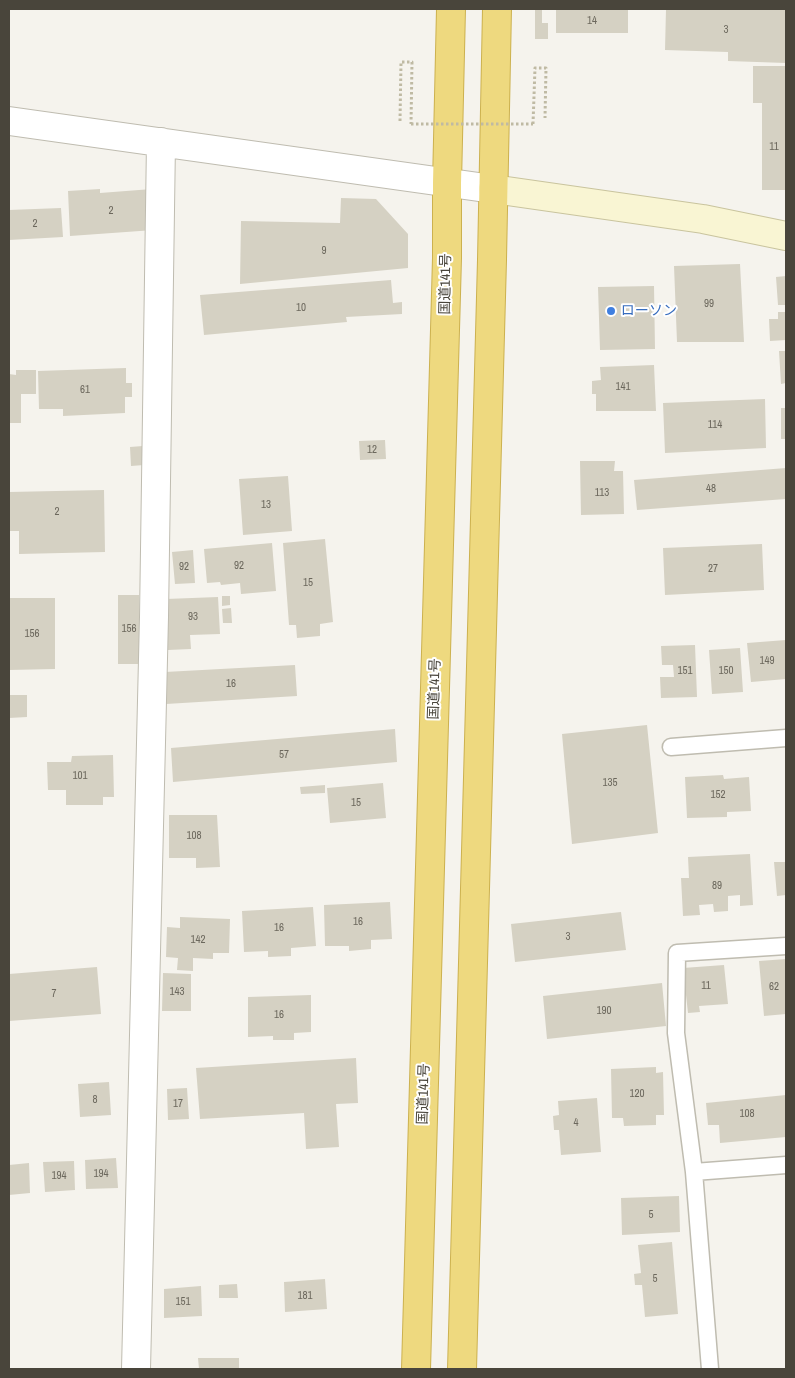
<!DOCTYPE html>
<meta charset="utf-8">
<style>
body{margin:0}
#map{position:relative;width:795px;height:1378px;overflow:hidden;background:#f5f3ed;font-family:"Archivo Narrow",sans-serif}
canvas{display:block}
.frame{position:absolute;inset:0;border:10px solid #49453b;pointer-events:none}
</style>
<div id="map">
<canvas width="795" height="1378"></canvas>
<div class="frame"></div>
</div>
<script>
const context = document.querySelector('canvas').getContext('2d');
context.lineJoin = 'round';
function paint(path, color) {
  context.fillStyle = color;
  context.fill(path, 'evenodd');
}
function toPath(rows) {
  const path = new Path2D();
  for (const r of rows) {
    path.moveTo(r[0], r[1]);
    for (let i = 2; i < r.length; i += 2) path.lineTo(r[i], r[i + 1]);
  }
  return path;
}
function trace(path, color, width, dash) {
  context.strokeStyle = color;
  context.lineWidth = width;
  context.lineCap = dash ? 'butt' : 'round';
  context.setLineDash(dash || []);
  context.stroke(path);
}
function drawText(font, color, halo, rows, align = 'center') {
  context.font = font + ' "Archivo Narrow","Noto Sans JP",sans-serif';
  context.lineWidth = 4;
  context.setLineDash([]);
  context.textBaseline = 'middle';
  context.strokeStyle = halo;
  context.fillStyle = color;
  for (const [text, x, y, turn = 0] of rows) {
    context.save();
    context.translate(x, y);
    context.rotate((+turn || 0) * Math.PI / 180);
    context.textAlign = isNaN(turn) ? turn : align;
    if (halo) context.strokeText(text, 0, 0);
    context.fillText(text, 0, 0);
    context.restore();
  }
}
const building = toPath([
 [535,9,542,9,542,23,548,23,548,39,535,39],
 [556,9,628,9,628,33,556,33],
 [666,9,786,9,786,63,728,61,728,52,665,50],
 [753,66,786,66,786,190,762,190,762,103,753,103],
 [100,189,100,193,152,189,154,230,70,236,68,191],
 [341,198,376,199,408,234,408,268,240,284,241,221,340,223],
 [61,208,63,237,9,240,9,210],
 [740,264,744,342,677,342,674,266],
 [786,276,786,305,778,305,776,277],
 [391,280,393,303,402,302,402,314,346,317,347,322,204,335,200,295],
 [654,286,655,349,600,350,598,287],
 [778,312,786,312,786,340,770,341,769,319,778,319],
 [779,351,786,351,786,383,781,384],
 [654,365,656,411,596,411,596,394,592,394,592,381,601,380,600,367],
 [126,368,126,383,132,383,132,397,125,397,125,413,63,416,63,409,39,409,38,371],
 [16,370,36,370,36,394,21,394,21,423,9,423,9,374,16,375],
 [765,399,766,448,665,453,663,403],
 [781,408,786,408,786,439,781,439],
 [385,440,386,459,360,460,359,441],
 [143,446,144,465,131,466,130,447],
 [580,461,615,461,614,471,623,471,624,514,581,515],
 [786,468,786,499,637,510,634,480],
 [288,476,292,531,243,535,239,479],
 [104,490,105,552,19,554,19,531,9,531,9,492],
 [325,539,333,622,320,624,320,636,297,638,296,625,289,625,283,543],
 [272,543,276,591,241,594,240,583,221,585,220,582,207,583,204,549],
 [762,544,764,590,665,595,663,548],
 [193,550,195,583,175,584,172,552],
 [118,595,139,595,139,664,118,664],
 [222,596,230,596,230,605,222,606],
 [218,597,220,634,190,635,191,649,168,650,166,599],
 [9,598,55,598,55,669,9,670],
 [231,608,232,623,223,623,222,609],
 [786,640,786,679,751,682,747,643],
 [695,645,697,697,661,698,660,677,674,677,673,665,662,665,661,646],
 [740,648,743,692,712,694,709,650],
 [295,665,297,696,166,704,165,672],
 [9,695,27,695,27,717,9,718],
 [647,725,658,833,572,844,562,734],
 [395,729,397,762,173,782,171,748],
 [113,755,114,797,103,797,103,805,66,805,66,790,48,790,47,762,71,762,72,756],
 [723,775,724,779,749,777,751,811,727,812,727,817,687,818,685,777],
 [383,783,386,818,330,823,327,788],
 [325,785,325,793,301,794,300,787],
 [169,815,217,815,220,867,196,868,196,858,169,858],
 [750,854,753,905,740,906,740,895,728,896,728,911,714,912,713,904,699,905,700,915,683,916,681,878,689,878,688,857],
 [774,862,786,862,786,895,777,896],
 [390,902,392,939,371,940,371,949,349,951,349,946,325,946,324,905],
 [313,907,316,946,291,948,291,956,268,957,268,951,244,952,242,911],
 [621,912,626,950,515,962,511,924],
 [180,917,230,919,229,953,213,953,213,959,193,958,193,971,177,970,178,958,166,957,167,927,180,928],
 [786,959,786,1014,764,1016,759,961],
 [724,965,728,1004,699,1006,700,1012,688,1013,683,968],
 [97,967,101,1014,9,1021,9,974],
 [163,973,191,974,191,1011,162,1011],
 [662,983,666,1026,547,1039,543,996],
 [311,995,311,1032,294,1033,294,1040,273,1040,273,1036,248,1037,248,997],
 [356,1058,358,1103,336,1104,339,1147,306,1149,304,1113,200,1119,196,1068],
 [656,1067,656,1073,663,1072,664,1115,656,1115,656,1125,624,1126,623,1118,612,1118,611,1069],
 [109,1082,111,1115,80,1117,78,1084],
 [187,1088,189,1119,168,1120,167,1089],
 [786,1095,786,1137,720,1143,719,1125,708,1125,706,1103],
 [597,1098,601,1152,561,1155,559,1130,554,1130,553,1116,559,1115,558,1101],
 [116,1158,118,1188,86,1189,85,1160],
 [74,1161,75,1190,45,1192,43,1162],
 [29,1163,30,1193,9,1195,9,1165],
 [679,1196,680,1232,622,1235,621,1198],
 [672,1242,678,1314,645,1317,642,1285,635,1285,634,1274,641,1273,638,1245],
 [325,1279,327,1309,285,1312,284,1282],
 [237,1284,238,1298,219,1298,219,1285],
 [201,1286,202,1316,164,1318,164,1289],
 [198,1358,239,1358,239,1369,199,1369]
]);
const path = toPath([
 [400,121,401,62,412,62,411,124],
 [533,124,535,68,546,68,545,118]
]);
const lane = toPath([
 [671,747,786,738],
 [694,1172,786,1165],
 [710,1369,694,1172,676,1033,677,953,786,946]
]);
const street = toPath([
 [9,121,493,189],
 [136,1369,154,617,161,142]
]);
const secondary = toPath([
 [493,189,703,219,786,236]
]);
const highway = toPath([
 [416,1369,447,258,447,183,451,9],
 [462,1369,492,260,497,9]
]);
const pathBridge = toPath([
 [411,124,533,124]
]);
const markers = [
 [611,311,5,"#3f7fe0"]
];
const numberNames = [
 ["14",592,21],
 ["3",726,30],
 ["11",774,147],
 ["2",111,211],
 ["2",35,224],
 ["9",324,251],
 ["99",709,304],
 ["10",301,308],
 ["141",623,387],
 ["61",85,390],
 ["114",715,425],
 ["12",372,450],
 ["48",711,489],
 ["113",602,493],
 ["13",266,505],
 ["2",57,512],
 ["92",239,566],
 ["92",184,567],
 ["27",713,569],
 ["15",308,583],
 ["93",193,617],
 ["156",129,629],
 ["156",32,634],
 ["149",767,661],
 ["151",685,671],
 ["150",726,671],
 ["16",231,684],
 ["57",284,755],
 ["101",80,776],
 ["135",610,783],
 ["152",718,795],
 ["15",356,803],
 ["108",194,836],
 ["89",717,886],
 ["16",358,922],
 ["16",279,928],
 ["3",568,937],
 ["142",198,940],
 ["11",706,986],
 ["62",774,987],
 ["143",177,992],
 ["7",54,994],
 ["190",604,1011],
 ["16",279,1015],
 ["120",637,1094],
 ["8",95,1100],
 ["17",178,1104],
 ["108",747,1114],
 ["4",576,1123],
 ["194",101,1174],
 ["194",59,1176],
 ["5",651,1215],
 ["5",655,1279],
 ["181",305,1296],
 ["151",183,1302]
];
const streetNames = [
 ["国道141号",446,284,-89],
 ["国道141号",435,689,-88],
 ["国道141号",424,1094,-88]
];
const shopNames = [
 ["ローソン",621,311]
];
paint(building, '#d5d1c3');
trace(lane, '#bfbcb0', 19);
trace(street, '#bfbcb0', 30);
trace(secondary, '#c9c49e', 30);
trace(highway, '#ccb14f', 30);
trace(path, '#bfbaa3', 3, [2.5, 2.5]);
trace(lane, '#fff', 16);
trace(street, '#fff', 28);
trace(secondary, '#f9f5d3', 28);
trace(highway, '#eed97f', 28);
trace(pathBridge, '#bfbaa3', 3, [2.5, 2.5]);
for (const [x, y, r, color] of markers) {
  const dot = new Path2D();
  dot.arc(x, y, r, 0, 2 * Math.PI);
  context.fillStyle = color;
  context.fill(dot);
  trace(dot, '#fff', 2);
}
drawText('11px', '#6c685d', null, numberNames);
drawText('14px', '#49453b', '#fff', streetNames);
drawText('14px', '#366cbe', '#fff', shopNames, 'left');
</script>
